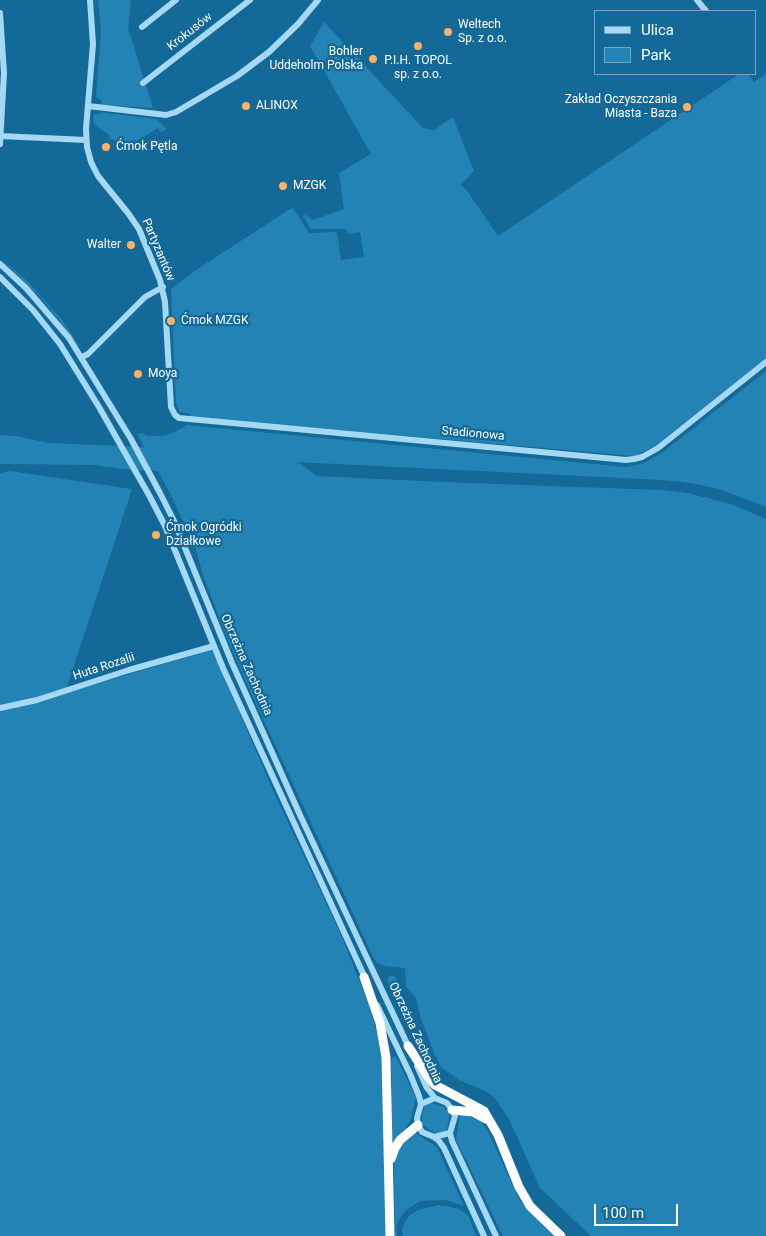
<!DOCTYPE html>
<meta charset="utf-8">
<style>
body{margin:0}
#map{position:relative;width:766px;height:1236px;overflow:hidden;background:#136997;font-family:Roboto,sans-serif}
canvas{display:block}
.legend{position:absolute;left:594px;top:10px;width:162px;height:65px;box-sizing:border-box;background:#136997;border:1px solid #71a5c1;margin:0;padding:6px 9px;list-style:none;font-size:15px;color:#fff}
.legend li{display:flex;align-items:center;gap:10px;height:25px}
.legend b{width:25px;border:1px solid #71a5c1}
.scale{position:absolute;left:594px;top:1204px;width:84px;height:22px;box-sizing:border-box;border:2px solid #fff;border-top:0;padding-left:6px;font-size:15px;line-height:18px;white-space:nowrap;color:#fff;-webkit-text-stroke:4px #136997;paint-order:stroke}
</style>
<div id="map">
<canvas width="766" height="1236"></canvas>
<ul class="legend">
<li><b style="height:6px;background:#a4d8f3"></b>Ulica</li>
<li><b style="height:14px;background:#2283b4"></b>Park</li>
</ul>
<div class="scale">100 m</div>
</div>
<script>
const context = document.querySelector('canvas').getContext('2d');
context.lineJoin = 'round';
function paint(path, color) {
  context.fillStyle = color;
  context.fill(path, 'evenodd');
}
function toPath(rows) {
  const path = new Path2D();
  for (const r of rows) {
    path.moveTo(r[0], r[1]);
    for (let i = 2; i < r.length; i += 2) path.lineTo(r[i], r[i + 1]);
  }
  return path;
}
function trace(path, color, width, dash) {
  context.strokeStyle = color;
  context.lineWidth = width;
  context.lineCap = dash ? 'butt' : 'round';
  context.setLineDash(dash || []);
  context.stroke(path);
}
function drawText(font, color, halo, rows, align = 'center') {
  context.font = font + ' Roboto,sans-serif';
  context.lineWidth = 4.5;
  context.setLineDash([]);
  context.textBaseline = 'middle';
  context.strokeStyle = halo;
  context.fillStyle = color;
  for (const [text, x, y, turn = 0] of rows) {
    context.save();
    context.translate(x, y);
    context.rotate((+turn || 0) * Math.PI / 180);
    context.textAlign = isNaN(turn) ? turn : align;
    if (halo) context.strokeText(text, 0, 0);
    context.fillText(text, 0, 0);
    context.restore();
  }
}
const green = toPath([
 [98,0,131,0,128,28,153,108,102,105,102,101,96,97,101,31],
 [324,22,423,128,434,130,453,117,474,171,460,185,466,189,498,236,739,74,748,74,754,82,766,74,766,359,653,447,634,456,190,417,190,414,180,412,176,403,171,289,196,270,290,209,293,208,309,233,337,232,341,260,364,257,360,232,349,234,346,229,311,229,303,216,306,215,313,220,344,209,339,173,371,154,310,46],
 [100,112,156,119,162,124,164,128,165,127,166,130,160,132,158,128,132,144,110,139,108,134,97,127,93,122,94,114,100,114],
 [0,258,24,278,46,302,62,320,83,351,42,299],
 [766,371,766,507,719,489,690,483,662,480,295,462,301,464,317,476,443,482,662,490,688,493,734,505,766,519,766,1236,591,1236,540,1188,509,1119,495,1098,485,1091,459,1080,441,1067,434,1053,420,1016,416,998,406,987,405,968,385,966,377,963,373,957,246,682,224,631,203,575,196,550,170,493,158,471,131,470,94,465,0,464,0,435,16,436,49,443,144,447,137,434,142,433,148,436,161,436,175,432,187,425,626,467,644,463,663,452],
 [10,471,132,489,65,693,212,650,277,799,342,937,368,1003,381,1046,383,1072,386,1236,0,1236,0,473],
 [392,976,396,977,397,981,399,1007,388,982,388,977],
 [393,1057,396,1057,416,1098,410,1122,396,1140,389,1153,392,1087,391,1060],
 [430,1103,443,1106,449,1113,449,1121,446,1132,435,1133,424,1126,422,1122,422,1115,425,1105],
 [464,1114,480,1121,487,1129,520,1201,555,1236,503,1236,456,1140,460,1115],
 [414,1132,437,1147,464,1206,446,1200,420,1201,405,1211,399,1220,396,1227,397,1236,395,1236,394,1173,395,1157,402,1143],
 [438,1205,447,1206,459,1209,468,1215,476,1236,403,1236,402,1229,405,1221,410,1215,418,1210]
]);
const minor = toPath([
 [90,0,93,44,86,129,87,147,91,162,98,176,128,213,139,229,160,280,165,302,171,407,175,415,179,418,626,460,634,459,642,457,658,448,766,362],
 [697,0,706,11],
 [0,13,4,73,0,144],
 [142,27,176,0],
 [143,83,250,0],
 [88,106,166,115,176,112,237,76,269,52,298,24,318,0],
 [0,136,86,140],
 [0,264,26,288,69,338,131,439,160,493,174,521,232,663,300,815,410,1050],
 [0,277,33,310,60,344,99,407,150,497,165,526,223,668,366,980],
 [82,357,88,354,145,297,163,287],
 [0,708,37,700,129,670,214,646],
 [377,1005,410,1074,419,1096,421,1104],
 [417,1066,427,1088,435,1098],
 [450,1133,434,1137,422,1132,418,1125,417,1118,421,1104,435,1098,447,1103,452,1110,455,1116,450,1133,452,1141,496,1236],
 [434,1137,439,1141,444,1148,484,1236]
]);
const highway = toPath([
 [364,977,380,1023,386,1057,390,1236],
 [408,1046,429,1078,435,1085,484,1111,498,1135,519,1187,530,1206,561,1236],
 [452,1110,473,1112,486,1119],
 [391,1159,395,1148,400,1140,418,1125]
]);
const markers = [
 [448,32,5,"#ffb165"],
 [418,46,5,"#ffb165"],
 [373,59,5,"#ffb165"],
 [246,106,5,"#ffb165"],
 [687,107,5,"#ffb165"],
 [106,147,5,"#ffb165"],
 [283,186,5,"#ffb165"],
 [131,245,5,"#ffb165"],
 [171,321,5,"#ffb165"],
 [138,374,5,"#ffb165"],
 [156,535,5,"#ffb165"]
];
const poiNames = [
 ["Weltech",458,25],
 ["Sp. z o.o.",458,39],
 ["Bohler",363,52,"right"],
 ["Uddeholm Polska",363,66,"right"],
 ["P.I.H. TOPOL",418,61,"center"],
 ["sp. z o.o.",418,75,"center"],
 ["Zakład Oczyszczania",677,100,"right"],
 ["Miasta - Baza",677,114,"right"],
 ["ALINOX",256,106],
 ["Ćmok Pętla",116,147],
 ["MZGK",293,186],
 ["Walter",121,245,"right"],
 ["Ćmok MZGK",181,321],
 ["Moya",148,374],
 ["Ćmok Ogródki",166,528],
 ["Działkowe",166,542]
];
const streetNames = [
 ["Krokusów",190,32,-38],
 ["Partyzantów",158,250,67],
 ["Stadionowa",473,434,5],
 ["Obrzeżna Zachodnia",246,665,66],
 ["Huta Rozalii",104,667,-18],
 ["Obrzeżna Zachodnia",415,1033,65]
];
paint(green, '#2283b4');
trace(minor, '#a4d8f3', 6);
trace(highway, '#fff', 9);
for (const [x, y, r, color] of markers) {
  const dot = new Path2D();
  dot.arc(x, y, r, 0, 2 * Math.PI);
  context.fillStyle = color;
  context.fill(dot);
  trace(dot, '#136997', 2);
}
drawText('12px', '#fff', '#136997', poiNames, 'left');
drawText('12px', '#fff', '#136997', streetNames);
</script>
